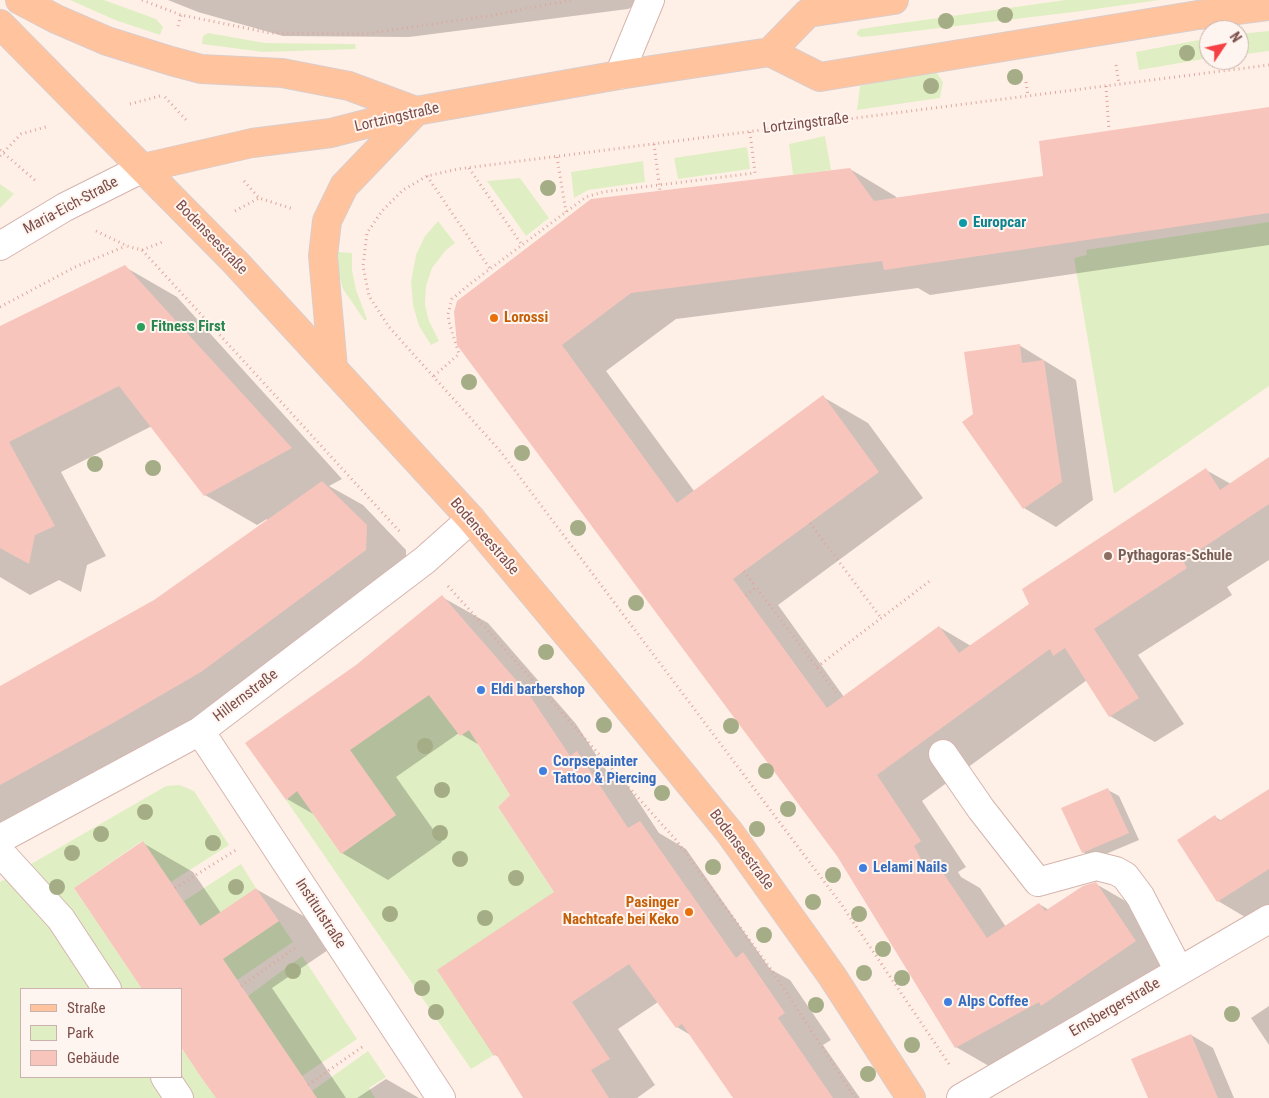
<!DOCTYPE html>
<meta charset="utf-8">
<style>
body{margin:0}
#map{position:relative;width:1269px;height:1098px;overflow:hidden;background:#fff0e7;font-family:"Roboto Condensed",sans-serif}
canvas{display:block}
.legend{position:absolute;left:20px;top:988px;width:162px;height:90px;box-sizing:border-box;background:#fff5f0;border:1px solid #cbb2ad;margin:0;padding:6px 9px;list-style:none;font-size:15px;color:#7c4d48}
.legend li{display:flex;align-items:center;gap:10px;height:25px}
.legend b{width:25px;border:1px solid #cbb2ad}
.north{position:absolute;left:1199px;top:20px;width:50px;height:50px;box-sizing:border-box;background:#fff5f0;border:1px solid #cbb2ad;border-radius:50%;rotate:56deg;font-size:14px;font-weight:700;line-height:20px;text-align:center;color:#7c4d48}
.north::after{content:'';display:block;margin:auto;width:18px;height:22px;background:#f54044;clip-path:polygon(50% 0,100% 100%,50% 72%,0 100%)}
</style>
<div id="map">
<canvas width="1269" height="1098"></canvas>
<ul class="legend">
<li><b style="height:6px;background:#ffc39e"></b>Straße</li>
<li><b style="height:14px;background:#e0efc3"></b>Park</li>
<li><b style="height:14px;background:#f7c5bc"></b>Gebäude</li>
</ul>
<div class="north">N</div>
</div>
<script>
const context = document.querySelector('canvas').getContext('2d');
context.lineJoin = 'round';
function paint(path, color) {
  context.fillStyle = color;
  context.fill(path, 'evenodd');
}
function toPath(rows) {
  const path = new Path2D();
  for (const r of rows) {
    path.moveTo(r[0], r[1]);
    for (let i = 2; i < r.length; i += 2) path.lineTo(r[i], r[i + 1]);
  }
  return path;
}
function trace(path, color, width, dash) {
  context.strokeStyle = color;
  context.lineWidth = width;
  context.lineCap = dash ? 'butt' : 'round';
  context.setLineDash(dash || []);
  context.stroke(path);
}
function drawText(font, color, halo, rows, align = 'center') {
  context.font = font + ' "Roboto Condensed",sans-serif';
  context.lineWidth = 4;
  context.setLineDash([]);
  context.textBaseline = 'middle';
  context.strokeStyle = halo;
  context.fillStyle = color;
  for (const [text, x, y, turn = 0] of rows) {
    context.save();
    context.translate(x, y);
    context.rotate((+turn || 0) * Math.PI / 180);
    context.textAlign = isNaN(turn) ? turn : align;
    if (halo) context.strokeText(text, 0, 0);
    context.fillText(text, 0, 0);
    context.restore();
  }
}
const green = toPath([
 [70,0,104,0,156,19,163,27,162,30,160,35,115,20],
 [1065,0,1160,0,1074,12,873,36,861,37,857,35,857,32,860,29],
 [1269,31,1269,51,1239,55,1239,34],
 [208,33,265,43,355,44,356,49,263,52,202,44,203,36],
 [1209,38,1209,58,1139,70,1136,52],
 [934,69,943,82,940,98,857,110,860,86],
 [825,136,831,170,793,175,789,144],
 [747,147,750,169,678,179,674,158],
 [643,161,645,182,588,190,574,198,571,172],
 [520,178,549,218,526,236,487,181],
 [0,184,14,194,0,208],
 [438,221,455,243,446,250,432,268,426,286,425,305,429,321,439,341,431,345,419,326,413,305,411,282,416,255,425,236],
 [1269,222,1269,386,1114,494,1074,258,1087,255,1086,250],
 [337,252,352,253,352,270,356,290,367,319,365,321,343,289,338,271],
 [429,695,460,736,469,730,477,743,510,795,498,807,554,892,494,1055,471,1069,286,800,297,791,341,854,396,815,350,750],
 [180,785,194,791,229,845,171,882,142,841,74,888,142,989,21,989,21,1077,181,1077,181,1047,216,1098,0,1098,0,882,166,786],
 [241,864,256,888,239,900,279,921,293,942,237,980,184,901],
 [302,956,357,1039,302,1076,248,996],
 [368,1051,386,1077,369,1088,375,1098,317,1098,312,1091]
]);
const shadow = toPath([
 [168,0,642,0,641,2,628,9,409,37,283,36,198,12],
 [1269,108,1269,245,930,295,918,288,676,319,606,371,694,491,823,397,868,423,923,498,778,605,844,697,939,627,971,646,1030,605,1206,470,1231,484,1269,459,1269,560,1227,587,1232,595,1138,655,1184,724,1155,742,1110,716,1087,680,922,801,966,867,958,872,961,877,980,888,1006,927,1039,904,1049,910,1096,884,1141,910,1180,968,1001,1073,956,1047,838,855,458,344,850,169,895,196,897,198,1044,177],
 [125,267,177,297,342,479,329,486,363,505,406,550,406,573,241,695,0,828,0,687,154,601,268,521,267,519,257,525,205,495,152,426,61,472,106,556,87,565,81,592,59,580,30,595,0,577,0,327],
 [1019,345,1076,380,1093,500,1056,527,1024,508,975,414],
 [442,597,488,623,576,724,606,770,624,780,659,833,686,849,770,969,790,980,831,1040,823,1045,860,1098,735,1098,692,1036,677,1027,658,1002,618,1029,655,1085,637,1098,525,1098,499,1057,495,1055,556,892,512,795,481,746,459,733,396,777,442,842,388,880,342,853,315,815,287,799,357,666],
 [1108,790,1119,796,1139,840,1094,859,1083,852,1063,808],
 [1269,791,1269,923,1262,927,1218,901,1179,840,1215,817,1222,821],
 [143,843,193,872,221,913,256,889,307,918,328,950,272,988,346,1098,217,1098,181,989,144,989,75,888],
 [1269,1006,1269,1045,1251,1018],
 [1191,1035,1213,1048,1234,1098,1149,1098],
 [386,1079,419,1098,357,1098]
]);
const building = toPath([
 [1269,107,1269,213,884,270,882,261,631,293,562,345,677,503,823,395,879,472,733,579,827,708,939,626,959,653,1029,604,1022,589,1206,468,1220,490,1269,457,1269,504,1183,561,1187,568,1094,629,1139,698,1109,717,1065,648,1053,656,1050,649,877,775,921,841,914,846,924,865,935,861,987,938,1039,903,1045,911,1083,886,1096,882,1136,941,1041,1006,1039,1002,955,1048,837,856,457,345,454,312,457,301,591,199,850,168,874,201,1043,176,1039,141],
 [125,265,292,448,204,496,119,386,9,442,55,526,35,535,29,564,0,548,0,326],
 [1020,344,1022,363,1044,360,1062,482,1023,509,962,422,973,414,964,352],
 [322,481,367,525,366,550,201,672,113,723,0,785,0,686,154,600],
 [442,595,530,696,570,756,577,751,628,828,640,821,736,958,743,952,785,1013,778,1018,833,1098,733,1098,682,1024,676,1028,629,964,572,1002,610,1059,591,1070,609,1098,523,1098,496,1054,494,1056,437,970,554,892,498,807,510,795,469,730,460,736,429,695,350,750,396,815,341,854,297,791,286,800,245,743,356,665],
 [1108,788,1129,833,1082,853,1061,808],
 [1269,789,1269,869,1217,902,1177,840,1215,815,1219,821],
 [143,841,200,926,256,888,279,921,223,959,317,1098,216,1098,201,1077,181,1047,181,989,142,989,74,888],
 [1191,1034,1218,1098,1148,1098,1131,1059]
]);
const path = toPath([
 [142,0,181,15,270,33,364,34,488,16,571,0],
 [178,26,181,15],
 [1116,65,1119,84],
 [1026,82,1028,96],
 [1106,86,1109,130],
 [165,97,188,122],
 [130,104,160,96],
 [654,144,660,191],
 [0,150,37,182],
 [0,156,21,134,49,126],
 [557,157,566,212],
 [469,168,522,245],
 [427,176,490,269],
 [244,181,259,198,293,209],
 [235,211,259,198],
 [96,231,127,246,142,250,401,533],
 [142,250,165,241],
 [0,307,75,267,126,246],
 [434,376,459,354,449,322,448,314,452,299,470,284,586,197,603,192,755,173,750,132],
 [810,523,881,618],
 [744,571,756,587],
 [448,586,676,840,775,975,855,1098],
 [746,596,756,587,837,694],
 [817,667,931,580],
 [175,888,236,850],
 [241,986,298,946],
 [949,1064,841,904,501,452,389,327,369,296,363,266,367,233,382,211,403,190,427,176,458,169,1269,65],
 [308,1085,365,1045]
]);
const minor = toPath([
 [619,75,650,0],
 [0,246,65,207,143,168],
 [200,731,441,1098],
 [943,754,981,809,1038,882,1096,866,1116,871,1125,876,1140,896,1179,971],
 [0,839,200,731,425,560,471,519],
 [0,852,61,919,107,989],
 [165,1077,179,1098],
 [961,1098,1269,919]
]);
const major = toPath([
 [20,0,56,19,107,41,171,61,201,69,282,73,349,86,416,111],
 [0,24,236,263,471,519,597,670,730,833,832,976,911,1098],
 [770,52,808,13,894,0],
 [143,168,252,143,331,133,416,111,619,75,770,52,820,77,1198,15,1269,6],
 [333,368,323,256,327,221,344,186,416,111]
]);
const trees = [
 [1005,15],
 [946,21],
 [1187,53],
 [1015,77],
 [931,86],
 [548,188],
 [469,382],
 [522,453],
 [95,464],
 [153,468],
 [578,528],
 [636,603],
 [546,652],
 [604,725],
 [731,726],
 [425,746],
 [766,771],
 [442,790],
 [662,793],
 [788,809],
 [145,812],
 [757,829],
 [440,833],
 [101,834],
 [213,843],
 [72,853],
 [460,859],
 [713,867],
 [833,875],
 [516,878],
 [57,887],
 [236,887],
 [813,902],
 [390,914],
 [859,914],
 [485,918],
 [764,935],
 [883,949],
 [293,971],
 [864,973],
 [902,978],
 [422,988],
 [816,1005],
 [436,1012],
 [1232,1014],
 [912,1045],
 [868,1074]
];
const markers = [
 [963,223,5,"#0f9aa8"],
 [494,318,5,"#e8710a"],
 [141,327,5,"#2e9e5b"],
 [1108,556,5,"#8d6e63"],
 [481,690,5,"#3f7fe0"],
 [543,771,5,"#3f7fe0"],
 [863,868,5,"#3f7fe0"],
 [689,912,5,"#e8710a"],
 [948,1002,5,"#3f7fe0"]
];
const streetNames = [
 ["Lortzingstraße",397,118,-13],
 ["Lortzingstraße",806,124,-7],
 ["Maria-Eich-Straße",71,206,-28],
 ["Bodenseestraße",211,238,46],
 ["Bodenseestraße",484,537,49],
 ["Hillernstraße",246,696,-37],
 ["Bodenseestraße",741,850,53],
 ["Institutstraße",320,914,57],
 ["Ernsbergerstraße",1115,1008,-30]
];
const cultureNames = [
 ["Europcar",973,223]
];
const foodNames = [
 ["Lorossi",504,318],
 ["Pasinger",679,903,"right"],
 ["Nachtcafe bei Keko",679,920,"right"]
];
const leisureNames = [
 ["Fitness First",151,327]
];
const educationNames = [
 ["Pythagoras-Schule",1118,556]
];
const shopNames = [
 ["Eldi barbershop",491,690],
 ["Corpsepainter",553,762],
 ["Tattoo & Piercing",553,779],
 ["Lelami Nails",873,868],
 ["Alps Coffee",958,1002]
];
paint(green, '#e0efc3');
paint(shadow, '#0003');
paint(building, '#f7c5bc');
trace(minor, '#d5b5ae', 30);
trace(major, '#dacdcc', 30);
trace(path, '#dda79e', 3, [1, 4]);
trace(minor, '#fff', 28);
trace(major, '#ffc39e', 28);
context.fillStyle = '#a5ad87';
for (const [x, y] of trees) {
  context.beginPath();
  context.arc(x, y, 8, 0, 2 * Math.PI);
  context.fill();
}
for (const [x, y, r, color] of markers) {
  const dot = new Path2D();
  dot.arc(x, y, r, 0, 2 * Math.PI);
  context.fillStyle = color;
  context.fill(dot);
  trace(dot, '#fff5f0', 2);
}
drawText('15px', '#7c4d48', '#fff5f0', streetNames);
drawText('bold 15px', '#0d838f', '#fff5f0', cultureNames, 'left');
drawText('bold 15px', '#c56008', '#fff5f0', foodNames, 'left');
drawText('bold 15px', '#27864d', '#fff5f0', leisureNames, 'left');
drawText('bold 15px', '#785e54', '#fff5f0', educationNames, 'left');
drawText('bold 15px', '#366cbe', '#fff5f0', shopNames, 'left');
</script>
